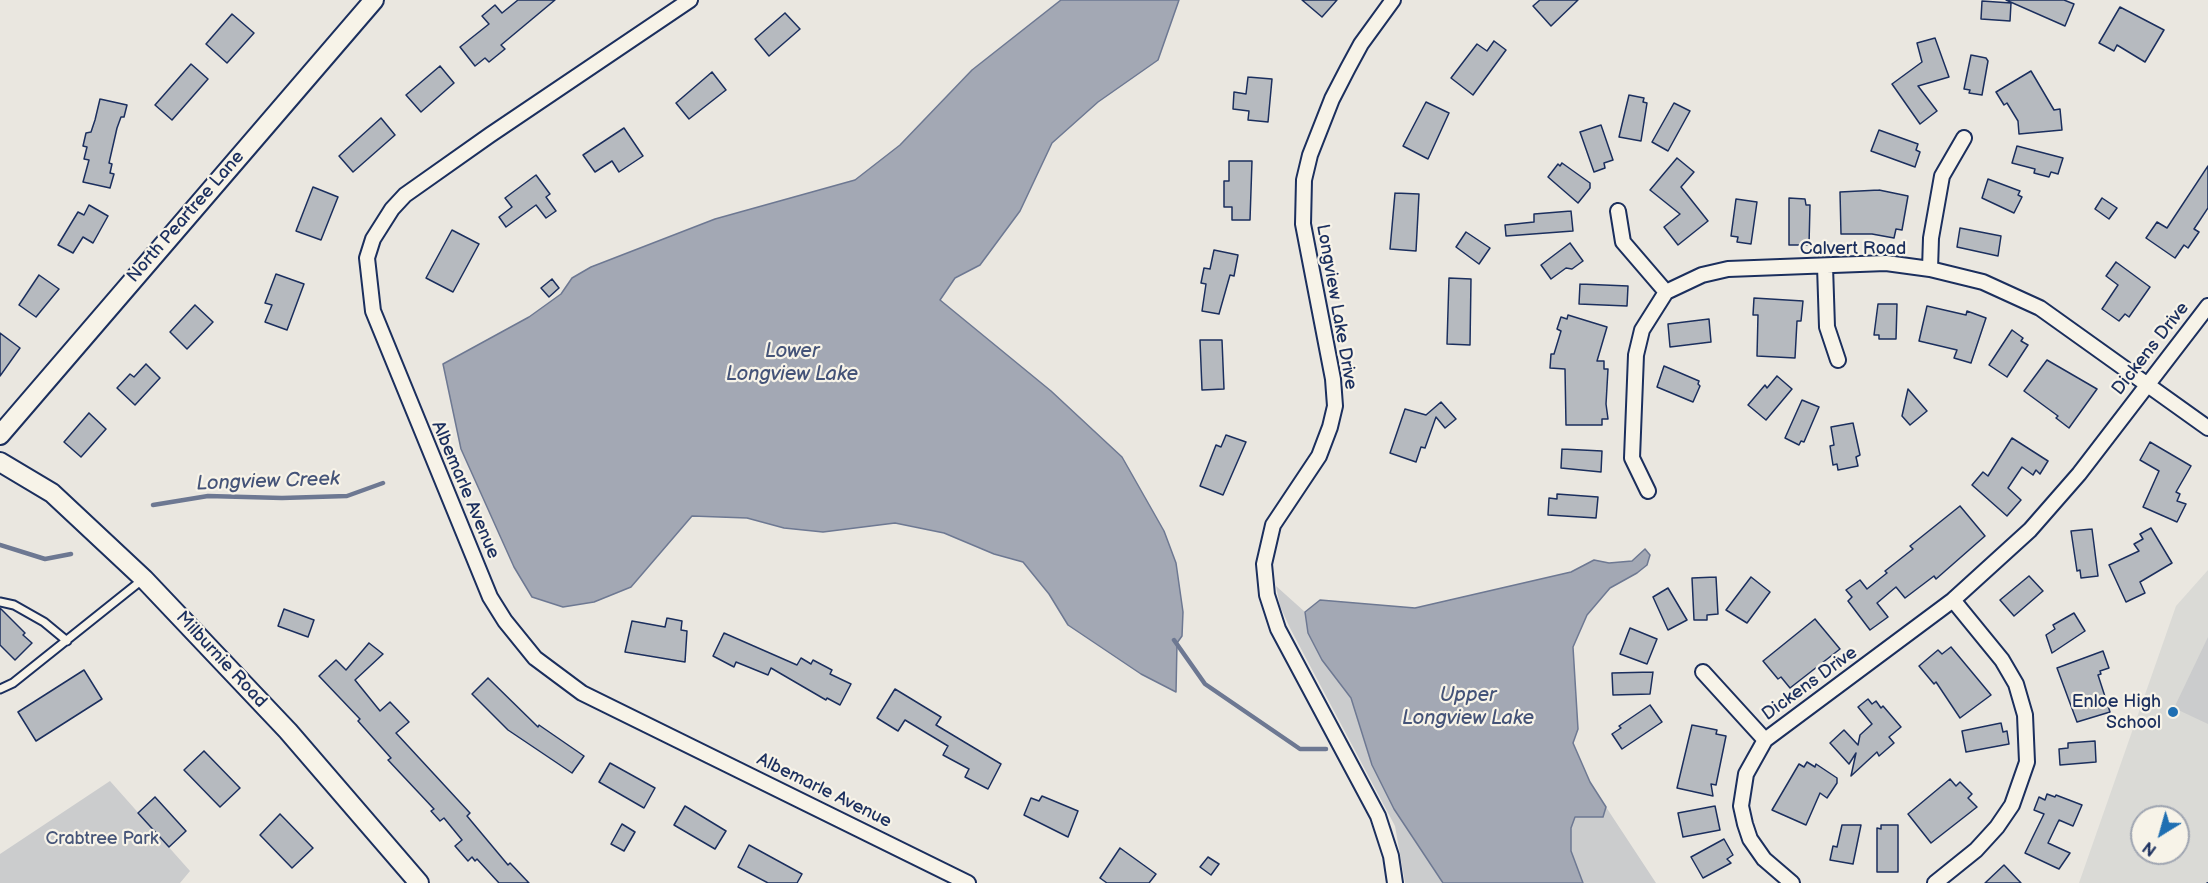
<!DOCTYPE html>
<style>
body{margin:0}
#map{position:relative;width:2208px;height:883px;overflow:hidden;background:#eae7e0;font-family:"Balsamiq Sans",sans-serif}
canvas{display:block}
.north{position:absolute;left:2130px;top:805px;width:60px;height:60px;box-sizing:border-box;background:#f7f3e8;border:2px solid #9fa5b1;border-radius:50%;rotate:217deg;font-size:16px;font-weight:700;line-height:24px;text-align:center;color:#1b2f5e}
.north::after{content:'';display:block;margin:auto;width:21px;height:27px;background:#1f6fb2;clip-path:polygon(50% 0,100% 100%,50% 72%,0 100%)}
</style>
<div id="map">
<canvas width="2208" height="883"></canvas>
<div class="north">N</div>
</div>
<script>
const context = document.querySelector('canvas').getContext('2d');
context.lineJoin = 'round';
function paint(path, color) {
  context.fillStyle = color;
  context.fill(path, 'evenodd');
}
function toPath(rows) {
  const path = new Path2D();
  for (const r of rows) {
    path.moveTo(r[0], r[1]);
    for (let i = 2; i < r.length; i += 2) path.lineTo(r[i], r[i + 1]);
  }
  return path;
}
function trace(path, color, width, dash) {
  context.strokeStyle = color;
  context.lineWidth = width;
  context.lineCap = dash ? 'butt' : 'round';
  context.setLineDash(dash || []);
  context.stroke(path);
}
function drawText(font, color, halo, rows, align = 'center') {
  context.font = font + ' "Balsamiq Sans",sans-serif';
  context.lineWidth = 4.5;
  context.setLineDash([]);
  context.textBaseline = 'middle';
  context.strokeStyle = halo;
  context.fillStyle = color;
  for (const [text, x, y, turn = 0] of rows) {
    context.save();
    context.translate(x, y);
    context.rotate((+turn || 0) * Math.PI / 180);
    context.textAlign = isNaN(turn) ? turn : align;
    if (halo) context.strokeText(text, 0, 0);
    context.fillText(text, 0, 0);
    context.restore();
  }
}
const built = toPath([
 [2208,570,2208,883,2079,883,2176,606],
 [2142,817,2178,817,2178,853,2142,853]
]);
const green = toPath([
 [1276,586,1305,612,1308,633,1322,660,1351,698,1372,765,1394,809,1443,883,1405,883,1395,826,1290,628,1280,606],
 [2208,637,2208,724,2174,708],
 [110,781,190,871,180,883,0,883,0,854],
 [1606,807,1656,883,1583,883,1571,851,1571,828,1575,817,1602,817]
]);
const water = toPath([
 [1061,0,1179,0,1158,60,1098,102,1052,143,1020,211,980,265,955,278,940,300,1051,391,1122,457,1164,531,1176,563,1183,612,1182,636,1177,643,1176,692,1141,674,1068,625,1049,594,1023,562,994,554,944,533,895,523,823,532,784,528,747,518,692,516,631,587,594,602,563,607,532,597,514,567,461,449,443,364,529,317,561,294,572,278,591,267,715,219,855,180,900,145,972,70,1061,0],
 [1645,549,1650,555,1647,565,1637,573,1610,588,1587,615,1573,647,1578,729,1573,743,1590,782,1606,807,1603,817,1575,817,1571,828,1571,851,1583,883,1443,883,1394,809,1372,765,1351,698,1322,660,1308,633,1305,612,1320,600,1415,608,1571,572,1594,560,1609,563,1632,561,1645,549]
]);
const stream = toPath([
 [153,505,208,496,282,498,347,496,383,483],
 [0,545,45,559,71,554],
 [1174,640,1205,684,1300,749,1326,749]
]);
const building = toPath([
 [518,0,555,0,501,45,505,49,489,62,485,58,475,66,460,47,489,24,482,16,495,5,502,13,518,0],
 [1302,0,1337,0,1322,17,1302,0],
 [1540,0,1578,0,1551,26,1533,6,1540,0],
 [2006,0,2064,0,2074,4,2065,26,2006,0],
 [1982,1,2011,3,2010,21,1981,19,1982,1],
 [2120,7,2164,30,2145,62,2117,45,2114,51,2099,43,2120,7],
 [785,13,800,29,769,56,755,39,785,13],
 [232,14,254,33,227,63,206,44,232,14],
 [1935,38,1949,77,1918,86,1937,111,1920,124,1892,84,1922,62,1917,43,1935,38],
 [1494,41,1506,50,1473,95,1451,78,1477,44,1487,51,1494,41],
 [1971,55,1986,58,1988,61,1982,95,1969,93,1970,90,1964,89,1971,55],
 [191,64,208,79,172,120,155,105,191,64],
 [440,66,454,83,421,112,406,95,440,66],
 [2031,71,2054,110,2060,109,2062,130,2019,134,2018,121,2007,103,2004,105,1996,92,2031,71],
 [712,72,726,90,689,119,676,103,712,72],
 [1248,77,1272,79,1268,122,1248,120,1249,111,1233,109,1234,92,1246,94,1248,77],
 [1629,95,1644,98,1643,102,1647,103,1641,141,1619,137,1629,95],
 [100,99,127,105,124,117,121,117,117,128,109,163,112,164,110,173,114,174,110,188,83,182,89,160,84,159,87,147,83,146,86,133,91,132,95,120,100,99],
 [1426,102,1449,113,1428,159,1403,146,1426,102],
 [1674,103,1690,111,1668,151,1652,142,1674,103],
 [381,118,395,135,353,172,339,156,381,118],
 [1601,125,1613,160,1604,163,1605,168,1594,172,1580,132,1601,125],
 [624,128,643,156,619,172,612,161,595,172,583,155,624,128],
 [1879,130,1918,144,1916,150,1920,152,1915,167,1871,151,1879,130],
 [2017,146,2063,158,2058,174,2051,172,2049,177,2034,173,2035,169,2012,163,2017,146],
 [1677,158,1694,172,1681,187,1708,221,1678,245,1664,227,1680,214,1650,190,1677,158],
 [1229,161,1252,161,1250,220,1232,220,1232,207,1224,207,1224,181,1229,181,1229,161],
 [1562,163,1590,183,1590,188,1578,203,1548,177,1558,164,1560,166,1562,163],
 [2208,166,2208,208,2194,229,2199,232,2188,248,2184,245,2175,258,2146,238,2157,222,2167,228,2208,166],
 [536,175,550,194,546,197,556,211,546,218,536,205,506,227,499,217,512,207,505,198,536,175],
 [1988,179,2020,191,2018,195,2022,197,2014,213,1982,198,1988,179],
 [313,187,338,197,321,240,296,231,313,187],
 [1879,190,1908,196,1902,230,1896,229,1894,238,1872,234,1841,234,1840,192,1879,190],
 [1395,193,1419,194,1416,251,1390,249,1395,193],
 [1789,198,1805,199,1806,205,1810,205,1809,245,1789,245,1789,198],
 [2102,198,2117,208,2109,219,2095,209,2102,198],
 [1736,199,1757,202,1751,244,1737,242,1738,237,1731,236,1736,199],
 [89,205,108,216,93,243,83,237,73,253,58,245,78,212,84,215,89,205],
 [1571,211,1573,231,1506,236,1505,225,1534,222,1534,214,1571,211],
 [1960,228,2001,236,1998,256,1957,247,1960,228],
 [452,230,479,244,453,292,426,278,452,230],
 [1466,232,1490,248,1479,264,1456,247,1466,232],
 [1570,243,1583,261,1572,269,1566,268,1551,279,1541,265,1570,243],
 [1214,250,1238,255,1234,276,1230,275,1219,314,1202,311,1206,284,1201,283,1204,268,1210,269,1214,250],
 [2116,262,2150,287,2129,317,2125,314,2119,321,2102,309,2118,285,2106,276,2116,262],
 [276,274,304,284,287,330,265,322,272,305,265,303,276,274],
 [39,275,59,289,36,317,19,305,39,275],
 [1449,278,1471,279,1470,345,1447,344,1449,278],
 [552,279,559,288,549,297,541,288,552,279],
 [1580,284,1628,286,1627,306,1579,304,1580,284],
 [1754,298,1803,301,1801,321,1797,321,1795,358,1757,356,1758,315,1753,315,1754,298],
 [1878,304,1897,304,1896,339,1879,339,1879,335,1874,335,1878,304],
 [195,305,213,322,187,349,170,332,195,305],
 [1927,306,1966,315,1967,311,1986,318,1971,363,1954,358,1957,350,1919,341,1927,306],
 [1568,315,1607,327,1597,361,1604,361,1604,369,1608,369,1606,404,1608,419,1602,419,1602,425,1566,425,1565,369,1550,368,1551,354,1554,354,1561,331,1557,329,1561,317,1567,319,1568,315],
 [1709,319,1711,342,1670,347,1668,324,1709,319],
 [2012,330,2023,338,2021,341,2028,345,2007,377,1989,365,2012,330],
 [0,333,20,348,0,376,0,333],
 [1200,340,1222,340,1224,389,1202,390,1200,340],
 [2047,360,2097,389,2069,428,2056,418,2058,416,2024,391,2047,360],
 [146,364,160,378,135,405,117,388,130,374,134,377,146,364],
 [1664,366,1699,381,1698,384,1700,386,1693,402,1657,387,1664,366],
 [1777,376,1792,389,1766,420,1748,405,1765,385,1767,388,1777,376],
 [1908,389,1927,411,1910,425,1902,416,1908,389],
 [1802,400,1819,407,1804,442,1801,441,1799,445,1785,438,1802,400],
 [1441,402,1456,419,1445,428,1436,417,1425,448,1421,447,1416,462,1390,453,1405,409,1426,415,1441,402],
 [89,413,106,429,81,457,64,442,89,413],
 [1853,423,1860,455,1856,457,1858,466,1838,470,1837,464,1833,465,1830,446,1834,445,1831,427,1853,423],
 [1226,435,1246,442,1223,495,1200,486,1216,445,1221,447,1226,435],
 [2012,438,2048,461,2040,474,2036,470,2033,475,2022,467,2008,488,2021,500,2007,516,1972,485,1983,472,1988,476,2012,438],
 [2150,442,2191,466,2176,492,2180,494,2177,501,2186,504,2177,522,2143,507,2159,471,2140,460,2150,442],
 [1562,449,1602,451,1601,472,1561,468,1562,449],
 [1557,494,1598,497,1596,518,1548,515,1549,498,1557,499,1557,494],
 [1960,506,1985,536,1936,579,1934,576,1905,598,1896,587,1877,603,1888,617,1870,630,1848,601,1852,597,1846,590,1860,580,1867,589,1887,573,1885,571,1913,549,1910,546,1960,506],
 [2151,528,2172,563,2140,582,2145,593,2126,602,2109,565,2139,551,2134,544,2143,539,2140,534,2151,528],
 [2092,529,2098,576,2081,578,2080,570,2077,571,2071,531,2092,529],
 [2029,576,2043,591,2014,616,2000,600,2029,576],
 [1716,577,1718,614,1707,615,1707,620,1694,620,1692,578,1716,577],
 [1751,577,1770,592,1747,623,1726,610,1751,577],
 [1668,588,1687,620,1668,630,1653,597,1668,588],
 [0,608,25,633,23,635,32,643,15,660,0,645,0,608],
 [284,609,314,620,308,637,278,626,284,609],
 [2074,613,2085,631,2052,653,2046,635,2055,629,2053,625,2074,613],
 [667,618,682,621,681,630,687,631,685,662,625,652,632,621,665,627,667,618],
 [1815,619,1840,649,1790,688,1781,677,1778,679,1763,661,1815,619],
 [1630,628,1657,639,1647,664,1620,654,1630,628],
 [724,633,797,665,801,658,811,664,813,660,832,670,830,674,851,684,840,705,827,698,826,700,771,668,768,675,736,662,734,667,713,656,724,633],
 [369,643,383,654,355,680,380,711,390,702,409,722,396,733,470,813,467,816,508,865,510,863,529,883,499,883,477,859,475,861,472,857,468,861,455,846,462,840,444,818,440,821,431,811,434,809,388,760,391,758,358,721,360,719,319,676,336,660,346,670,369,643],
 [1951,647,1991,695,1960,718,1936,682,1934,684,1919,666,1938,650,1942,654,1951,647],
 [2103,651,2109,668,2100,671,2101,674,2098,675,2110,712,2077,722,2057,668,2103,651],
 [84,670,102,699,36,741,18,712,84,670],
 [1653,672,1650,694,1613,695,1612,673,1653,672],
 [488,678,538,727,539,725,584,756,572,773,508,730,472,694,488,678],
 [895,689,941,717,936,725,1001,764,988,789,965,777,969,769,943,755,948,746,905,720,898,731,877,718,895,689],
 [1868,699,1872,704,1876,701,1881,708,1883,706,1901,727,1889,737,1894,743,1879,756,1877,752,1851,776,1856,753,1849,764,1830,743,1844,730,1858,745,1860,735,1872,724,1858,707,1868,699],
 [1650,705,1662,722,1622,749,1612,734,1621,728,1619,726,1650,705],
 [2001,723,2003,732,2007,731,2009,744,1966,752,1962,731,2001,723],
 [1692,725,1717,730,1716,734,1726,736,1716,785,1711,784,1713,796,1677,788,1692,725],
 [2095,741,2096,762,2060,765,2059,749,2068,748,2068,743,2095,741],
 [204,751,240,788,220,807,184,770,204,751],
 [1807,762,1815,767,1816,764,1837,778,1837,783,1827,798,1820,793,1806,825,1772,810,1799,764,1804,767,1807,762],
 [610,763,655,788,644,808,599,782,610,763],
 [1950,779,1956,786,1960,782,1972,794,1968,798,1977,807,1931,843,1908,814,1950,779],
 [2047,794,2055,797,2056,795,2082,805,2073,826,2059,820,2048,843,2070,853,2059,869,2025,853,2044,814,2034,810,2039,797,2045,800,2047,794],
 [1042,796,1078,811,1068,837,1024,815,1031,798,1039,801,1042,796],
 [155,797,186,831,169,847,138,813,155,797],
 [685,806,726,831,715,849,674,825,685,806],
 [1715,806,1720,830,1683,837,1678,813,1715,806],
 [280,814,313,848,292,868,260,835,280,814],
 [622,824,635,832,624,851,611,844,622,824],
 [1842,825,1861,825,1853,864,1830,860,1833,846,1837,847,1842,825],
 [1881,825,1898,825,1898,872,1877,872,1877,828,1881,829,1881,825],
 [1724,839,1733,855,1727,859,1731,863,1703,878,1691,857,1724,839],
 [749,845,802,874,797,883,768,883,738,867,749,845],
 [1120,848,1156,874,1149,883,1107,883,1100,878,1120,848],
 [1208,857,1219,864,1211,875,1200,867,1208,857],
 [2004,865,2021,883,1985,883,2004,865]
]);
const path = toPath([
 [2208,883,2208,882]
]);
const lane = toPath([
 [0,602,14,605,44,622,67,641],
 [0,689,13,683,142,580]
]);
const street = toPath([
 [690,0,490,135,405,195,392,209,373,239,367,258,373,311,490,597,505,621,535,658,582,693,968,883],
 [1393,0,1361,44,1348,68,1332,99,1310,155,1304,180,1303,224,1333,379,1335,406,1330,427,1319,456,1273,525,1264,564,1267,595,1278,629,1378,816,1391,856,1395,883],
 [1618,211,1623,242,1666,292],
 [1825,266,1827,327,1838,360],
 [1930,269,1931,238,1942,176,1964,138],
 [1648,491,1632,458,1636,355,1642,330,1666,292,1702,275,1728,269,1886,263,1930,269,1983,282,2040,308,2208,428],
 [1703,672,1765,740],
 [1792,883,1764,859,1750,839,1745,824,1741,806,1746,774,1765,740,1953,600,2030,530,2079,474,2208,306],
 [1935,883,1976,850,1997,827,2012,805,2027,762,2025,715,2016,684,2002,660,1953,600]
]);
const secondary = toPath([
 [0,435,374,0],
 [0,462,52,493,144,579,288,731,419,883]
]);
const markers = [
 [2173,712,6,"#1f6fb2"]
];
const streetNames = [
 ["North Peartree Lane",186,217,-49],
 ["Calvert Road",1853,249],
 ["Longview Lake Drive",1336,307,80],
 ["Dickens Drive",2151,349,-52],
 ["Albemarle Avenue",465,490,67],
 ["Milburnie Road",221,660,47],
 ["Dickens Drive",1810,684,-36],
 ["Albemarle Avenue",824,791,26]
];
const poiNames = [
 ["Enloe High",2161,702],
 ["School",2161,723]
];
const parkNames = [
 ["Crabtree Park",102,839]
];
const waterNames = [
 ["Lower",792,352],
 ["Longview Lake",792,375],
 ["Longview Creek",268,482,-2],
 ["Upper",1468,696],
 ["Longview Lake",1468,719]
];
paint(built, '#dadad6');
paint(green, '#cbcccd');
paint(water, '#a3a8b4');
trace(water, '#6d7892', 1.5);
trace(stream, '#6d7892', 4.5);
paint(building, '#b6babf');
trace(building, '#1b2f5e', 1.5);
trace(lane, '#1b2f5e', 11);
trace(street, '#1b2f5e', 18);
trace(secondary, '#1b2f5e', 22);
trace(path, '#1b2f5e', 3, [1.5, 4.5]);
trace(lane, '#f7f3e8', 7);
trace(street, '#f7f3e8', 14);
trace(secondary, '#f7f3e8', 18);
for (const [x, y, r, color] of markers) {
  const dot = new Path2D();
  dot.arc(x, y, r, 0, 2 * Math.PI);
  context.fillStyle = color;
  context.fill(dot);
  trace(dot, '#f7f3e8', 2);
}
drawText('18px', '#1b2f5e', '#f7f3e8', streetNames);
drawText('18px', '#1b2f5e', '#f7f3e8', poiNames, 'right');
drawText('18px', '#47567a', '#f7f3e8', parkNames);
drawText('italic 20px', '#445378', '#f7f3e8', waterNames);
</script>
